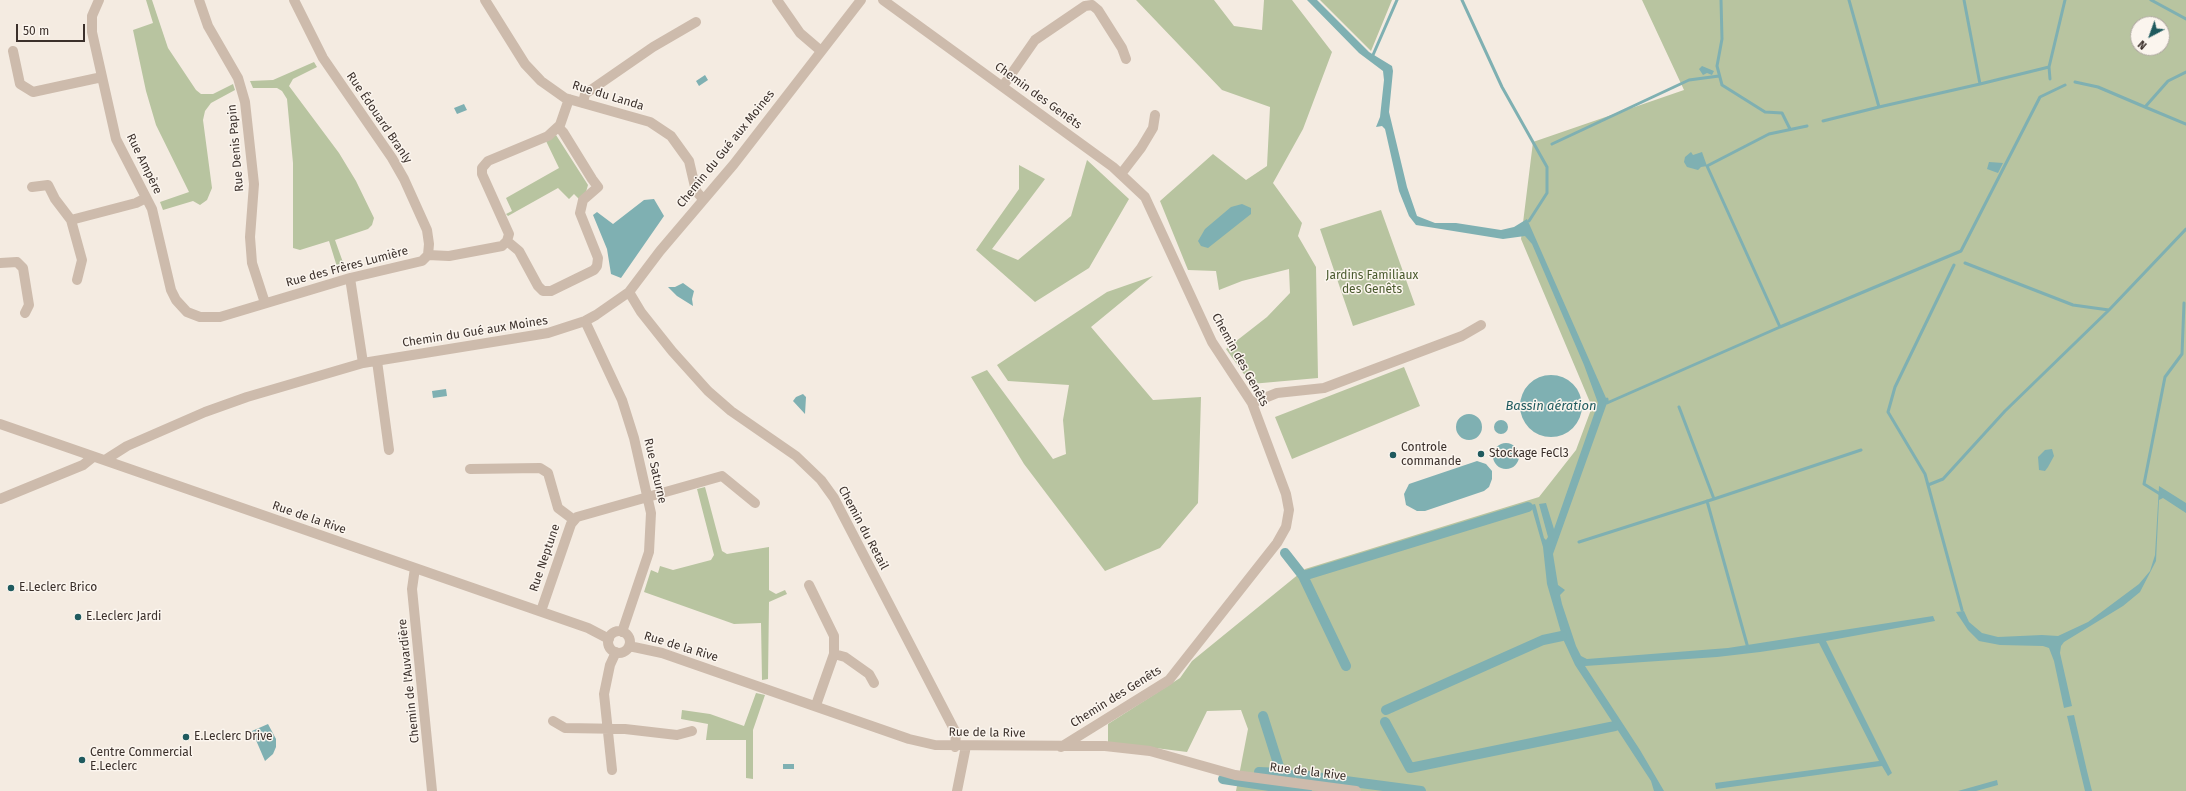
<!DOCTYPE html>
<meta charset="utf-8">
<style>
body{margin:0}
#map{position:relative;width:2186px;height:791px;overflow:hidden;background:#f4ebe1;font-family:"Fira Sans",sans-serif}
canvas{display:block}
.north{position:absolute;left:2130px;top:16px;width:40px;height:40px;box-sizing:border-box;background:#fbf5ee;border:1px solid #aea6a0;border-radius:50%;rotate:221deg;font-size:11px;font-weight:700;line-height:16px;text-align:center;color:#3b302b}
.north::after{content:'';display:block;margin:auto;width:14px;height:18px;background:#1f5a5e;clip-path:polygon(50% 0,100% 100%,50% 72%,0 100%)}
.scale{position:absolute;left:16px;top:24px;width:69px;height:18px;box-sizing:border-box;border:2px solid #3b302b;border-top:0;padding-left:5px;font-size:12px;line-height:14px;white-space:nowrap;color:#3b302b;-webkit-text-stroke:3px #fbf5ee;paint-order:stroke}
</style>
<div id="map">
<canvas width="2186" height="791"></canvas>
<div class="north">N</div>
<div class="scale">50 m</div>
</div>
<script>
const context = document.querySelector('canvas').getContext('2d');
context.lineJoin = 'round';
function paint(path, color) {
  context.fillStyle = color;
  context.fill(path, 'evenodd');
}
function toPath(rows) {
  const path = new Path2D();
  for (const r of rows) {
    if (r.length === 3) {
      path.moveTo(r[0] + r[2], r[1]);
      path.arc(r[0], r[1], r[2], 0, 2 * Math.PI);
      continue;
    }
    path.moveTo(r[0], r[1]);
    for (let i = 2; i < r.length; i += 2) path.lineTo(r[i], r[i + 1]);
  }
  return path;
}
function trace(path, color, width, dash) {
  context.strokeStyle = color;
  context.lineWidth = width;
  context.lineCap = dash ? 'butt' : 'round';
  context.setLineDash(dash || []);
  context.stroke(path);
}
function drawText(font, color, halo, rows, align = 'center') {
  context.font = font + ' "Fira Sans",sans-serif';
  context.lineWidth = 3;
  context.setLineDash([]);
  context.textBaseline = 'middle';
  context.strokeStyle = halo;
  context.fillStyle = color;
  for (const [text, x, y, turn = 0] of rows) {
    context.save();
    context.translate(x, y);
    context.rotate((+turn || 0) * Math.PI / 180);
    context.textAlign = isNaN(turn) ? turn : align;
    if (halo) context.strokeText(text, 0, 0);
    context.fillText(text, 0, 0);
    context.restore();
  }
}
const green = toPath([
 [146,0,152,0,168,48,196,90,201,94,213,94,233,84,235,90,211,103,205,111,203,120,212,188,207,200,200,205,193,201,163,210,160,202,189,192,156,125,146,91,133,30,153,23],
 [1136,0,1214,0,1234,26,1262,30,1264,0,1292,0,1332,52,1303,129,1273,183,1302,223,1298,236,1316,267,1318,378,1251,384,1226,349,1267,317,1290,293,1289,269,1242,281,1219,290,1216,271,1188,270,1160,201,1213,154,1246,180,1267,166,1270,107,1222,90],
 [1320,0,1392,0,1371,51],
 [1642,0,2186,0,2186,791,1236,791,1248,729,1241,710,1207,711,1187,752,1108,742,1108,724,1180,678,1192,661,1305,569,1539,497,1576,450,1592,407,1521,239,1533,142,1684,90],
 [2138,24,2162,24,2162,48,2138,48],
 [314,62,317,67,293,79,289,86,339,153,356,181,374,218,372,225,368,229,335,240,345,268,338,270,329,241,300,250,293,248,293,163,287,99,282,91,277,88,253,88,250,81,273,80],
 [556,135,588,185,586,192,579,199,574,194,569,199,558,188,508,216,506,214,512,211,506,198,559,168,546,141],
 [1087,160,1129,199,1089,268,1035,302,976,250,1019,189,1019,165,1045,179,992,249,1018,260,1071,216],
 [1381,210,1415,305,1353,326,1320,229],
 [1153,276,1091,327,1153,400,1201,397,1198,503,1160,548,1105,571,1024,464,971,377,987,370,1053,459,1066,454,1063,420,1069,385,1008,381,997,365,1107,292],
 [1404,367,1420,406,1292,459,1275,417],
 [705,487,722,551,727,554,769,547,769,590,776,594,785,590,787,594,769,602,768,679,762,680,761,623,734,624,644,592,651,570,658,573,660,566,673,570,711,560,714,555,697,489],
 [756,693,765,695,753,730,753,779,746,778,746,740,706,740,708,724,681,719,682,710,710,714,744,726]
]);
const water = toPath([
 [1307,0,1317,0,1369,52,1392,66,1393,71,1389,112,1407,187,1417,216,1435,223,1456,223,1501,230,1514,227,1527,219,1606,398,1607,403,1553,554,1558,585,1565,590,1560,595,1562,604,1576,646,1581,656,1587,659,1728,648,1933,616,1935,621,1826,641,1892,773,1888,776,1882,766,1716,789,1715,783,1879,761,1819,643,1760,652,1717,657,1585,666,1640,750,1664,791,1654,791,1651,781,1575,665,1563,639,1547,584,1543,547,1531,505,1535,504,1536,507,1544,538,1546,540,1548,537,1539,504,1546,503,1554,529,1598,403,1584,365,1532,244,1525,236,1503,239,1416,225,1409,216,1399,191,1385,129,1382,126,1376,127,1380,117,1384,80,1383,71,1359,53],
 [1702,66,1714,71,1712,75,1707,73,1703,75,1699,69],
 [705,75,708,80,699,86,696,81],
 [464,104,467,110,457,114,454,108],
 [1691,152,1693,155,1702,152,1707,166,1701,167,1698,170,1687,167,1684,162,1685,157],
 [1989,162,2003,163,1998,173,1987,169],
 [654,199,664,216,621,278,611,274,607,249,593,215,597,212,613,224,644,200],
 [1242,204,1251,208,1251,214,1208,248,1201,246,1198,241,1205,229,1231,207],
 [683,283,694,291,692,299,693,306,677,296,668,287,675,287],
 [1551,406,31],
 [446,389,447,396,433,398,432,391],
 [803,394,806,397,805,414,793,401,796,397],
 [1469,427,13],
 [1501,427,7],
 [1506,456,13],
 [2052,449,2054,456,2048,467,2045,471,2039,470,2038,457,2045,450],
 [1477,461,1486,464,1492,471,1492,479,1489,487,1484,491,1425,511,1417,511,1406,505,1404,494,1409,484],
 [2159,486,2186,503,2186,513,2163,498,2159,500,2156,561,2140,592,2123,606,2064,642,2061,646,2060,653,2072,706,2064,708,2054,661,2049,648,2043,646,2000,645,1979,641,1968,630,1956,612,1964,611,1969,622,1982,633,1998,637,2042,635,2058,636,2088,622,2139,584,2150,571,2155,555],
 [2074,715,2087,771,2092,791,2085,791,2067,716],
 [268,724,276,739,276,747,273,754,265,761,252,731],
 [783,764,794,764,794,769,783,769],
 [1997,780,1998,785,1976,791,1958,791]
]);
const stream = toPath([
 [1462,0,1502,87,1547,167,1547,193,1529,221],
 [1721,0,1722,39,1717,66,1722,85,1765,112,1782,113,1790,129],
 [1849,0,1879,107,1980,84,1964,0],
 [2151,0,2186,19],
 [1373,55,1397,0],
 [2049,67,2065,0],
 [2075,82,2098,87,2145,107,2168,81,2186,72],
 [1980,84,2049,67,2050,79],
 [2145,107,2186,124],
 [1823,121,1879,107],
 [1807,126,1769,134,1707,166,1780,327,1961,251,2040,97,2065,85],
 [1552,144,1689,80,1719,76],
 [1965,263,2073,305,2109,310,2186,229],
 [1954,265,1895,387,1888,412,1925,474,1962,610],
 [1607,399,1607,403,1780,327],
 [1679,407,1714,499,1861,450],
 [1928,485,1943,479,2005,411,2109,310],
 [2160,494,2144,484,2165,377,2182,354,2184,303],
 [1707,501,1748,648],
 [1579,542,1714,499]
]);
const canal = toPath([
 [1285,553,1303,576,1528,507],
 [1303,576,1346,666],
 [1386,710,1543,640,1562,636],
 [1385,722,1410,768,1615,726],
 [1259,772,1281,773,1263,716],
 [1281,773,1291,775],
 [1300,775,1421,791],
 [1223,779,1282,788,1281,791],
 [1282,788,1307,791]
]);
const minor = toPath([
 [99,0,92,16,92,32,116,139,152,209,171,290,176,300,187,312,200,317,220,317,350,278,422,261,428,255,449,256,502,246,507,241,509,234,482,174,482,168,488,161,548,136,560,125,569,99],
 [199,0,208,26,238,78,245,102,254,184,250,237,252,263,265,303],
 [294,0,323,58,392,158,404,179,427,230,429,244,428,255],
 [485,0,525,64,541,81,565,98,650,122,671,136,689,161,696,191,703,199],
 [777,0,800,33,821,51],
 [883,0,1113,167,1145,197,1212,342,1252,403,1286,494,1289,510,1286,527,1277,543,1169,680,1061,747],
 [13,51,20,84,33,92,102,77],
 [1003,86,1035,40,1085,6,1092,5,1098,10,1122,48,1126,59],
 [583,103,585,94,653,47,696,22],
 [1121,174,1141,148,1153,128,1155,115],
 [32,187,48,185,55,199,71,220,82,260,77,280],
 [71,220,136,203,146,198],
 [507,241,519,251,538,286,543,291,551,291,594,270,597,266,598,258,580,213,583,200,598,187,592,179,563,132,558,127],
 [0,263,17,262,23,268,29,305,25,313],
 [350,278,363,363],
 [629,292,641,312,672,351,708,391,731,411,796,456,821,480,834,498,956,733,955,747],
 [585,321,622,400,634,438,651,513,649,552,622,632],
 [377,361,389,450],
 [1252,403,1277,393,1324,388,1462,336,1481,325],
 [0,424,588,628,609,639],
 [105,460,127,446,205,412,247,397,363,363,548,333,585,321,596,315,629,292,660,251,734,164,861,0],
 [470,469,540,468,548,473,558,508,574,520],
 [0,499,83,465,93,457],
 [415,568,412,589,432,791],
 [809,585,834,636,834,654,816,705],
 [541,611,571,524,577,517,722,476,755,503],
 [619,642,11],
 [629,646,662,653,909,739,935,745,1105,746,1150,751,1235,775,1356,791],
 [834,654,845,657,869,674,874,683],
 [553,721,565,728,625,729,677,735,692,731],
 [612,770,604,694,610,665,616,652],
 [957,791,966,746]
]);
const markers = [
 [1481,454,4,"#1f5a5e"],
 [1393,455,4,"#1f5a5e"],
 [11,588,4,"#1f5a5e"],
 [78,617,4,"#1f5a5e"],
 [186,737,4,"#1f5a5e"],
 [82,760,4,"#1f5a5e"]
];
const streetNames = [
 ["Rue du Landa",608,96,17],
 ["Chemin des Genêts",1038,96,36],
 ["Rue Édouard Branly",379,118,56],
 ["Rue Denis Papin",236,148,-95],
 ["Chemin du Gué aux Moines",726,149,-51],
 ["Rue Ampère",144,164,64],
 ["Rue des Frères Lumière",347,267,-15],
 ["Chemin du Gué aux Moines",475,332,-9],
 ["Chemin des Genêts",1240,360,61],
 ["Rue Saturne",655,471,77],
 ["Rue de la Rive",309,518,19],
 ["Chemin du Retail",863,528,62],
 ["Rue Neptune",545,558,-71],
 ["Rue de la Rive",681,647,17],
 ["Chemin de l'Auvardière",409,681,-96],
 ["Chemin des Genêts",1116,697,-32],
 ["Rue de la Rive",987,733,1],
 ["Rue de la Rive",1308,772,7]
];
const parkNames = [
 ["Jardins Familiaux",1372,276],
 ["des Genêts",1372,290]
];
const poiNames = [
 ["Controle",1401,448],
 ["commande",1401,462],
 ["Stockage FeCl3",1489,454],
 ["E.Leclerc Brico",19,588],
 ["E.Leclerc Jardi",86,617],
 ["E.Leclerc Drive",194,737],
 ["Centre Commercial",90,753],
 ["E.Leclerc",90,767]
];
const waterNames = [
 ["Bassin aération",1551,406]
];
paint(green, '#b8c4a0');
paint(water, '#7fb0b2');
trace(stream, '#7fb0b2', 3);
trace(canal, '#7fb0b2', 10);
trace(minor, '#cdbbac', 10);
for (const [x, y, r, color] of markers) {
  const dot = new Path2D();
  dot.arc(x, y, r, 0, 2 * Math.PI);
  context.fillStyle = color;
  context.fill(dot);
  trace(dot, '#fbf5ee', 1.5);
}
drawText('12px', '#3b302b', '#fbf5ee', streetNames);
drawText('12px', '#4a5a2e', '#fbf5ee', parkNames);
drawText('12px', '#3b302b', '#fbf5ee', poiNames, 'left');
drawText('italic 13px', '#1f5a5e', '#fbf5ee', waterNames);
</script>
